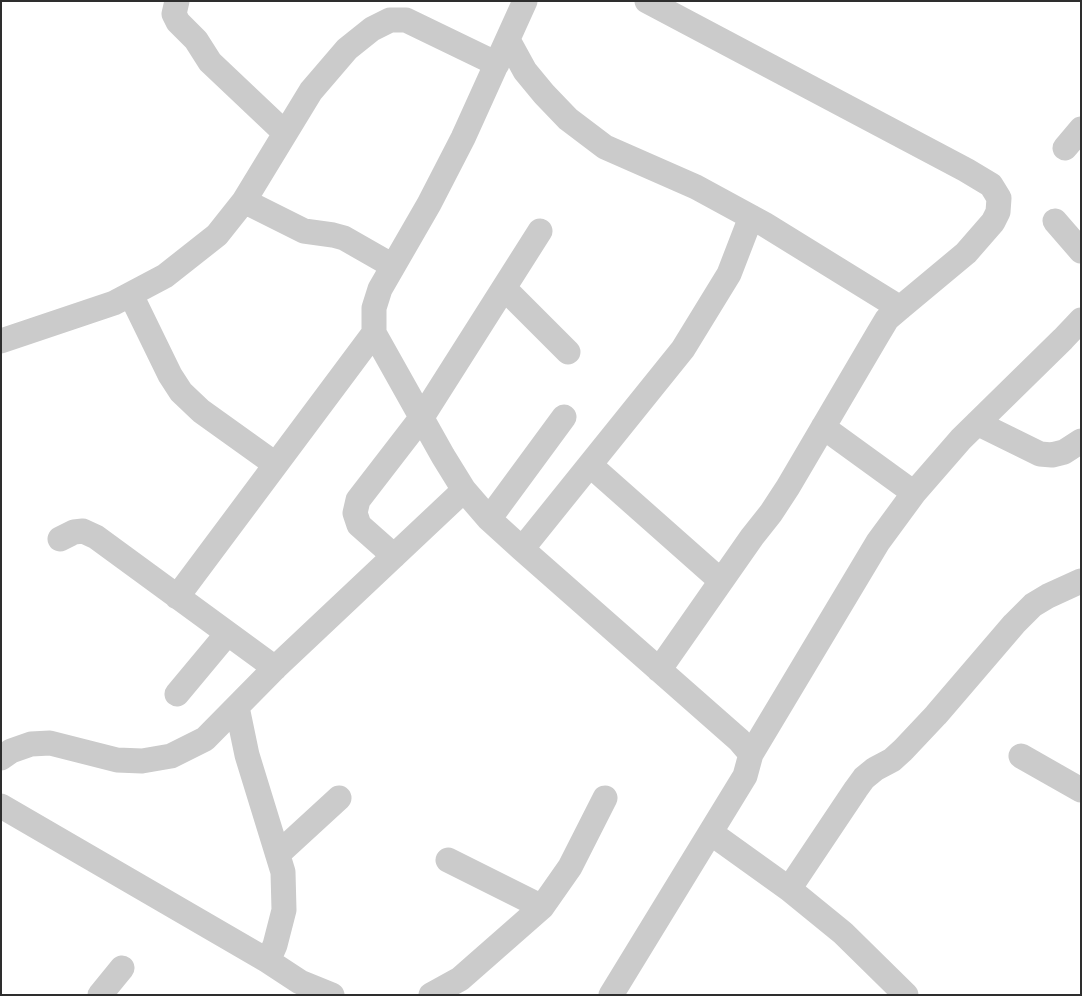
<!DOCTYPE html>
<style>
body{margin:0}
#map{position:relative;width:1082px;height:996px;overflow:hidden;background:#fff;font-family:Manrope,sans-serif}
canvas{display:block}
.frame{position:absolute;inset:0;border:2px solid #2e2e2e;pointer-events:none}
</style>
<div id="map">
<canvas width="1082" height="996"></canvas>
<div class="frame"></div>
</div>
<script>
const context = document.querySelector('canvas').getContext('2d');
context.lineJoin = 'round';
function toPath(rows) {
  const path = new Path2D();
  for (const r of rows) {
    path.moveTo(r[0], r[1]);
    for (let i = 2; i < r.length; i += 2) path.lineTo(r[i], r[i + 1]);
  }
  return path;
}
function trace(path, color, width, dash) {
  context.strokeStyle = color;
  context.lineWidth = width;
  context.lineCap = dash ? 'butt' : 'round';
  context.setLineDash(dash || []);
  context.stroke(path);
}
const minor = toPath([
 [177,1,174,14,178,22,196,40,210,62,285,133],
 [525,1,463,138,429,204,380,289,374,308,374,333,443,456,464,490,489,519,522,549,739,740,751,754,745,776,611,995],
 [647,1,966,170,991,185,999,198,998,212,993,222,966,253,900,308,887,319,878,334,788,487,771,513,752,537,659,670],
 [508,40,525,71,544,94,568,119,605,147,696,187,764,224,900,308],
 [1065,148,1081,129],
 [244,201,304,231,333,235,344,238,393,266],
 [1055,221,1081,251],
 [504,288,568,352],
 [131,295,170,375,181,392,201,411,275,464],
 [1,341,114,303,165,276,217,235,244,201,311,91,347,49,372,29,390,20,406,20,497,64],
 [977,423,1040,454,1052,455,1064,452,1081,441],
 [823,427,914,493],
 [590,465,721,581],
 [489,519,564,417],
 [60,539,74,532,83,531,96,537,275,668],
 [522,549,683,349,729,274,751,217],
 [394,556,359,525,355,513,358,500,422,417,540,231],
 [177,597,374,333],
 [177,694,227,634],
 [237,707,247,755,283,872,284,910,275,945,268,961],
 [751,754,878,542,914,493,961,439,1063,339,1081,320],
 [1021,756,1081,790],
 [1,758,11,751,31,744,50,743,117,760,142,761,171,756,205,739,275,668,464,490],
 [1,806,268,961,300,982,332,995],
 [711,833,789,889,843,933,906,995],
 [278,854,339,798],
 [448,860,542,907],
 [789,889,856,789,864,778,875,769,892,760,903,750,936,715,1014,624,1033,605,1048,596,1081,581],
 [100,995,122,968],
 [431,995,460,979,542,907,570,867,605,798]
]);
trace(minor, '#cbcbcb', 25);
</script>
